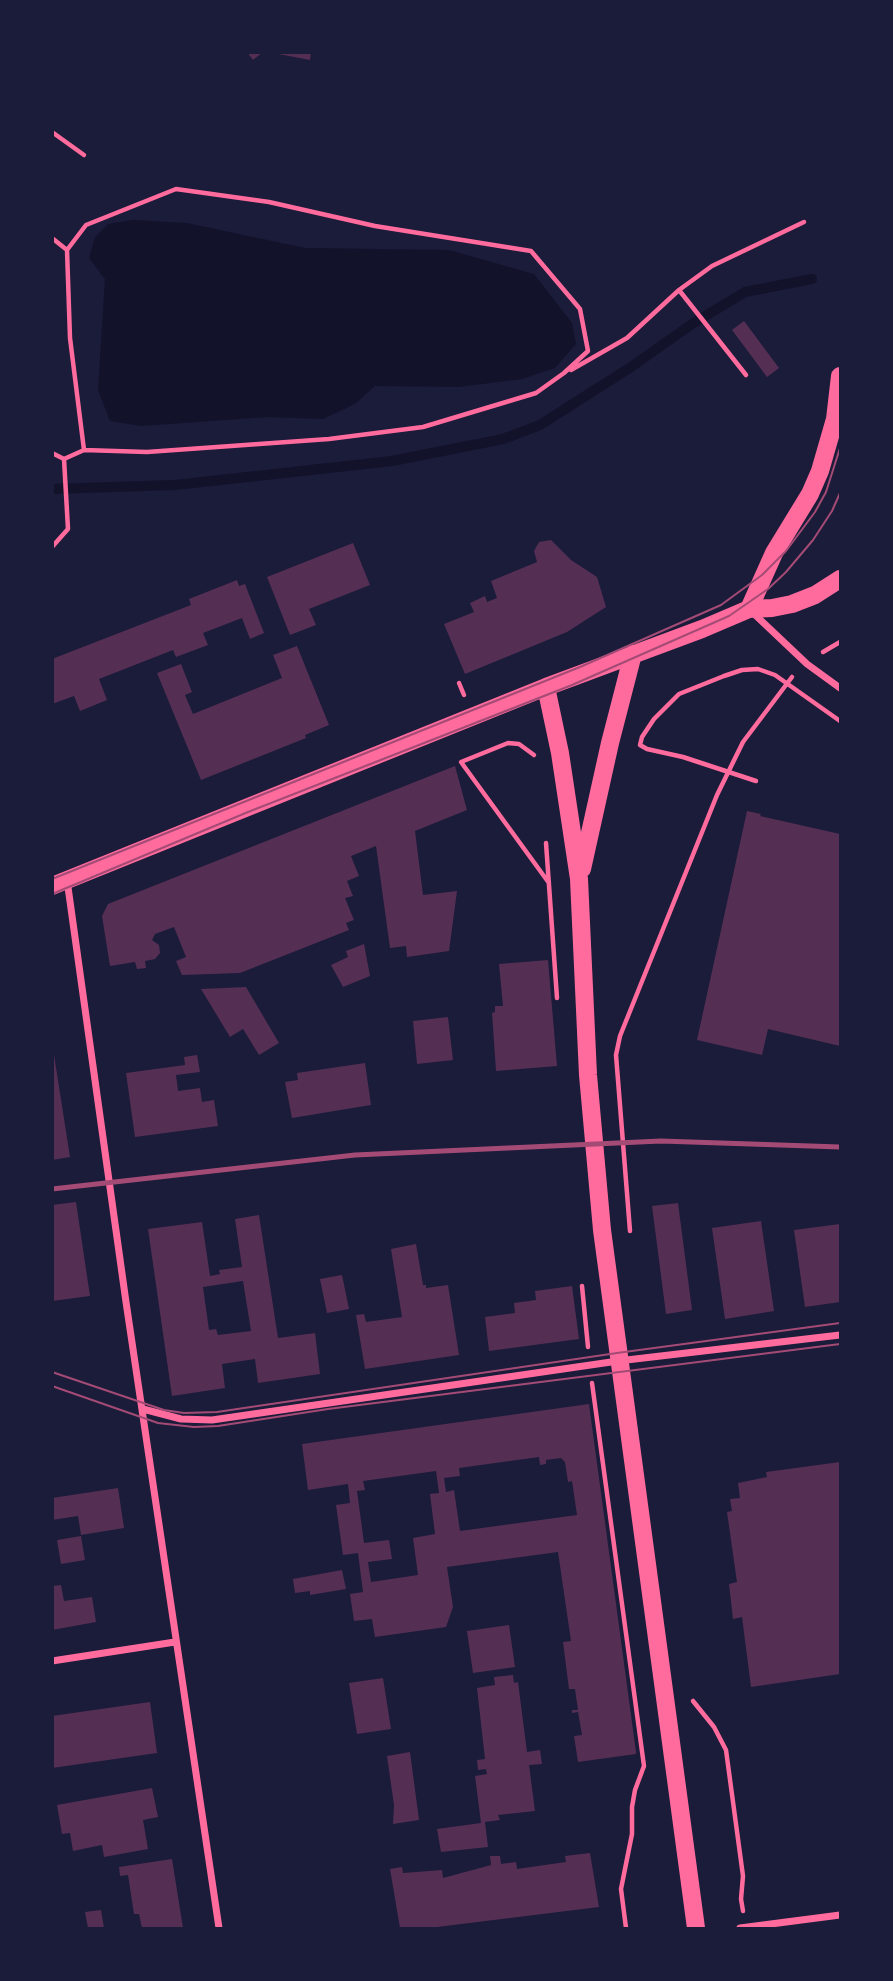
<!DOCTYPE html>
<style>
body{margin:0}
#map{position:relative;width:893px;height:1981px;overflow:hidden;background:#1b1b3a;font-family:"IBM Plex Sans",sans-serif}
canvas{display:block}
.frame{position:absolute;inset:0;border:54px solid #1b1b3a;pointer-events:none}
</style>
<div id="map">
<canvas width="893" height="1981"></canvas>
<div class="frame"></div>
</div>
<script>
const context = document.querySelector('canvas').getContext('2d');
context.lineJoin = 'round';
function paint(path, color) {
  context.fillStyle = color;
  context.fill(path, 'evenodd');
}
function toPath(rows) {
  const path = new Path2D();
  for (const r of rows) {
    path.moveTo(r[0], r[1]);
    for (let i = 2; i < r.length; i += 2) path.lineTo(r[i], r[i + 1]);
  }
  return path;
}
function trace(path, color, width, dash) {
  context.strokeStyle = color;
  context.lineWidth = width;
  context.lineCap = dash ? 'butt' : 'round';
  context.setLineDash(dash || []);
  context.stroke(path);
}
const water = toPath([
 [133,220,187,223,305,248,449,250,534,274,572,323,576,344,555,368,522,379,459,387,375,386,355,404,323,419,268,417,141,426,110,421,98,390,105,279,89,258,95,237,108,224]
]);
const stream = toPath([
 [52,489,175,485,392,461,503,439,540,425,631,367,692,324,745,292,812,279]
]);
const building = toPath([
 [247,52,263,52,253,60],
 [268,52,311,52,310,60],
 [744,321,779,368,767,377,732,330],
 [551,540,571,560,597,577,606,607,567,632,465,674,444,624,474,612,470,603,485,596,487,602,497,598,491,581,537,562,534,551,539,542],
 [353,543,370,585,309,609,316,625,290,635,267,577],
 [237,580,239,586,245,584,264,633,250,639,242,618,203,633,208,645,176,657,173,650,99,679,107,700,80,711,74,696,52,704,52,659,191,605,189,599],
 [297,646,329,725,305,735,306,738,201,780,157,673,181,664,192,692,185,695,193,714,282,678,273,655],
 [455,766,467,810,415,831,423,895,457,891,449,951,407,957,406,946,390,948,376,846,351,856,359,876,347,881,353,896,345,898,354,920,346,923,349,930,240,973,182,975,176,961,186,957,174,927,155,934,152,940,159,945,160,953,155,959,145,961,146,968,137,969,135,962,110,966,102,916,108,904],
 [747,811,761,814,760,816,840,834,840,1046,768,1029,762,1055,697,1040],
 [364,944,370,976,343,987,331,965,348,957,346,951],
 [548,960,557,1066,496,1071,492,1013,495,1012,495,1006,503,1006,499,964],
 [246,987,279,1043,259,1055,243,1029,230,1037,201,989],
 [448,1017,453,1060,417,1064,413,1021],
 [52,1042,70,1157,52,1160],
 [197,1055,200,1072,176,1075,178,1091,200,1088,202,1102,214,1100,218,1126,135,1137,126,1073,185,1065,184,1057],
 [365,1063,371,1105,292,1118,285,1082,298,1080,297,1073],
 [76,1202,90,1296,52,1301,52,1205],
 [678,1203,692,1310,666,1314,652,1206],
 [259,1215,278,1338,315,1333,320,1374,258,1383,255,1359,222,1364,225,1388,172,1396,148,1229,202,1222,210,1276,220,1274,219,1270,242,1267,235,1219],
 [243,1281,251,1331,218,1335,216,1329,209,1330,203,1287],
 [761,1221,774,1311,725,1319,712,1228],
 [840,1224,840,1302,805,1307,794,1230],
 [416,1244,423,1285,426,1285,426,1288,448,1285,459,1355,365,1369,356,1315,364,1314,366,1322,402,1317,391,1249],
 [342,1275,349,1309,327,1313,320,1279],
 [572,1286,579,1339,489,1351,485,1317,515,1313,514,1303,536,1300,535,1291],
 [589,1404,636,1752,636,1754,578,1762,574,1736,582,1735,578,1712,572,1713,572,1710,578,1710,575,1689,569,1689,563,1642,571,1641,558,1552,447,1567,453,1607,446,1627,375,1637,372,1619,354,1621,350,1594,363,1592,358,1553,343,1555,336,1505,350,1503,348,1484,308,1490,302,1444],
 [539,1457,540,1465,546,1464,546,1460,561,1458,565,1462,568,1482,572,1481,577,1515,460,1531,454,1490,446,1492,444,1478,460,1476,459,1468],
 [436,1471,439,1493,430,1494,435,1534,413,1538,418,1575,371,1582,368,1562,392,1559,389,1540,364,1543,357,1491,365,1490,363,1481],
 [840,1462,840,1674,751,1687,742,1617,733,1619,729,1584,737,1582,727,1512,732,1511,730,1499,740,1498,738,1483,767,1477,766,1472],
 [118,1488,124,1528,81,1535,78,1516,52,1520,52,1498],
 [81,1536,85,1560,61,1564,57,1540],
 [342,1570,346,1589,310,1595,310,1591,295,1593,293,1579],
 [61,1585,64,1601,92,1597,96,1622,52,1630,52,1586],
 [509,1625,515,1667,473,1673,467,1631],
 [513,1675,514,1683,518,1682,527,1752,540,1750,542,1764,529,1765,535,1811,498,1815,500,1820,485,1822,488,1847,441,1852,437,1829,481,1823,475,1776,487,1774,486,1769,478,1770,477,1760,485,1759,477,1688,495,1685,494,1677],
 [383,1678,391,1729,357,1734,349,1683],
 [150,1702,157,1753,52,1768,52,1716],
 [410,1752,419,1820,393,1824,394,1805,387,1756],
 [152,1788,158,1817,143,1820,148,1849,104,1857,102,1845,73,1851,70,1833,62,1834,57,1805],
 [590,1853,599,1907,429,1928,400,1928,390,1869,402,1867,403,1873,442,1870,443,1878,491,1865,490,1856,500,1856,501,1864,516,1862,517,1869,566,1862,565,1856],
 [172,1859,183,1928,142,1928,139,1914,134,1914,128,1875,120,1876,119,1867],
 [101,1910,104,1928,88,1928,85,1912]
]);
const path = toPath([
 [52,132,84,155],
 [52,238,67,250,86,225,176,189,269,202,375,226,531,251,580,309,588,351,564,373,536,393,423,427,329,439,147,452,84,450,64,459],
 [67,250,70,338,84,450],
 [679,290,746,375],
 [571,370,627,338,679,290,712,266,804,222],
 [52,453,64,459],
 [52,547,68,529,64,459],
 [823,652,840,642],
 [459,683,464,695],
 [534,755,519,744,508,743,461,762,549,883],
 [756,781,683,757,647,749,640,745,642,737,654,719,679,694,724,676,742,670,758,669,775,675,840,721],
 [546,843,557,998],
 [630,1231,616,1055,620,1036,717,795,743,742,792,677],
 [582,1286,588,1347],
 [592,1383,644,1766,635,1790,632,1807,632,1834,621,1889,626,1928],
 [693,1701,714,1727,726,1750,743,1876,741,1899,743,1911]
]);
const minor = toPath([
 [751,611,807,664,840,688],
 [67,880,126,1302,219,1928],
 [143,1409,181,1419,212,1420,618,1361,840,1335],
 [52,1661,175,1642],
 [740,1928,840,1915]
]);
const primary = toPath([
 [749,609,774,553,810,494,820,471,835,419,840,376],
 [546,687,560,753,579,879,588,1075,602,1230,696,1928],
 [582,869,610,743,633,654],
 [52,886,546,687,702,629,749,609,772,608,792,604,815,595,840,579]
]);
const tram = toPath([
 [52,879,580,667,721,605,762,575,786,551,815,512,826,492,840,448],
 [52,894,248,812,572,685,729,616,768,589,786,572,813,540,832,511,840,493],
 [52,1372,164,1410,184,1413,217,1412,617,1353,840,1323],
 [52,1386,158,1423,194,1427,218,1426,328,1409,840,1344]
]);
const rail = toPath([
 [52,1189,355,1155,661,1141,840,1147]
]);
paint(water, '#12122b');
trace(stream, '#12122b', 10);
paint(building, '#542f53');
trace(path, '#ff6b9d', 4.5);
trace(minor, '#ff6b9d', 7);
trace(primary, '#ff6b9d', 18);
trace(tram, '#a44b75', 2);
trace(rail, '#a44b75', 5);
</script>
